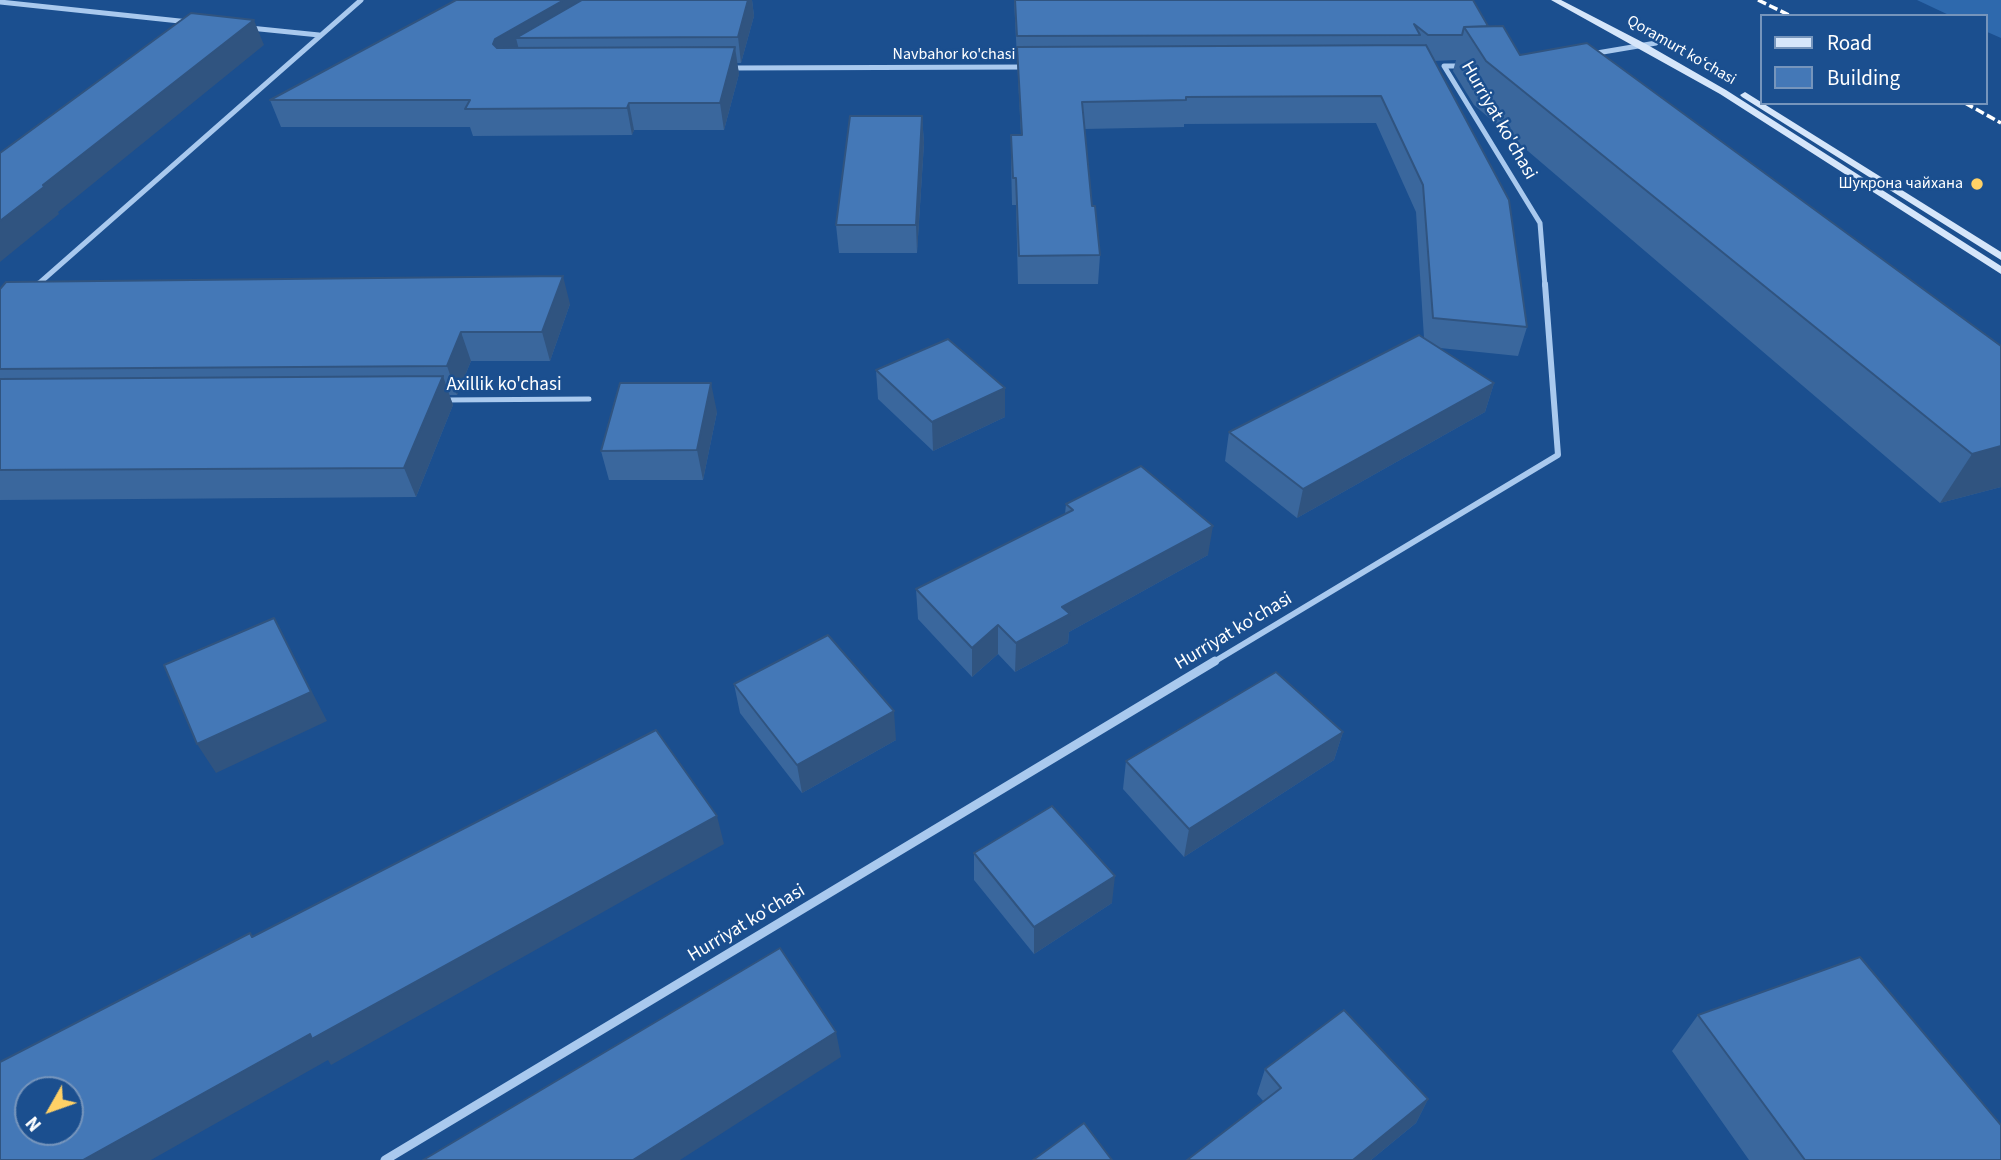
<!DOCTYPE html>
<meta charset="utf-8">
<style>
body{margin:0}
#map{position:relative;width:2001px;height:1160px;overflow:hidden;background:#1b4f8f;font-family:"Source Sans 3",sans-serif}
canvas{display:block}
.legend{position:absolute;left:1760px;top:14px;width:228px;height:91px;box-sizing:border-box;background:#1b4f8f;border:2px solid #7695bc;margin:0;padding:9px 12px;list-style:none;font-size:21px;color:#fff}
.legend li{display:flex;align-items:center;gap:14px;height:35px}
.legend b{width:35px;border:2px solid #7695bc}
.north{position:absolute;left:14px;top:1076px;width:70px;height:70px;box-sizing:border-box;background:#1b4f8f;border:2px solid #7695bc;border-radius:50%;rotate:230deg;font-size:19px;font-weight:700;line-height:28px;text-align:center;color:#fff}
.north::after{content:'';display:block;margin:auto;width:24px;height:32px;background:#ffd166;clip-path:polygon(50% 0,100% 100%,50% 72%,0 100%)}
</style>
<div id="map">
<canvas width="2001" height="1160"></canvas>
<ul class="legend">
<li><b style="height:9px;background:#d6e6fa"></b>Road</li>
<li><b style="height:19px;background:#4478b7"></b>Building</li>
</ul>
<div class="north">N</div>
</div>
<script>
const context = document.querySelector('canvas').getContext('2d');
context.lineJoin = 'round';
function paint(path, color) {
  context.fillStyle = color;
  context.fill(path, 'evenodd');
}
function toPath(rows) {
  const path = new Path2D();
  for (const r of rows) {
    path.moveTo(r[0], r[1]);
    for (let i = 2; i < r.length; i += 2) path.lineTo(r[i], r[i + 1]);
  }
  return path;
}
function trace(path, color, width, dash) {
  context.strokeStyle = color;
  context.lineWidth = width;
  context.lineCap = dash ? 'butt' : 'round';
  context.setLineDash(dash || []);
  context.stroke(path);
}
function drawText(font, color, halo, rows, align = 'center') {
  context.font = font + ' "Source Sans 3",sans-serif';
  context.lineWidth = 5;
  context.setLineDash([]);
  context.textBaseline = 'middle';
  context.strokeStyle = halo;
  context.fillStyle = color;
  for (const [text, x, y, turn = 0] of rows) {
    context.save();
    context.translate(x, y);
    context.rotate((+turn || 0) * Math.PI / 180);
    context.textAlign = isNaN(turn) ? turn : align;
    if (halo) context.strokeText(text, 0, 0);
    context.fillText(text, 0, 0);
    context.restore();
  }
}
const green = toPath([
 [1917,0,2001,0,2001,38,1985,31,1985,16,1951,16]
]);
const service = toPath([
 [445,400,589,399]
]);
const minorFar2 = toPath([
 [0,2,189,22],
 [250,28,319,35],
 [1591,54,1656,43],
 [1464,66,1444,66,1540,223,1545,286],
 [731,68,1027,67],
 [36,286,361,0]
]);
const minorFar1 = toPath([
 [36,286,38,284],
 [1212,663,1558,455,1545,284]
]);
const minor = toPath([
 [385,1160,1215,661]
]);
const secondary = toPath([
 [1551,0,1561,0,1646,44,1726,90,2001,266,2001,274,1720,94,1551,0],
 [1745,92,2001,252,2001,260,1742,97,1740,95,1745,92]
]);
const rail = toPath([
 [1758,0,1791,16],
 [1965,103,2001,123]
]);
const wall = toPath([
 [456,0,752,0,754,16,741,63,737,63,739,74,724,130,634,130,632,135,473,136,470,127,281,127,270,100],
 [1014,0,1473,0,1488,26,1520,55,2001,346,2001,487,1940,503,1474,105,1453,71,1456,60,1434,61,1527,327,1518,356,1440,348,1494,383,1485,412,1297,518,1225,461,1229,432,1424,338,1416,212,1376,123,1184,124,1184,127,1084,129,1092,206,1100,255,1098,284,1018,284,1016,205,1012,205,1011,162,1011,135,1021,135],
 [922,116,924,143,917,253,839,253,836,225],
 [0,289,570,304,550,361,471,361,457,395,449,395,453,405,416,497,0,500],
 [876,370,1005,417,933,451,878,399],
 [717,412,703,480,609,480,601,451],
 [1066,504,1208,555,1069,632,1068,643,1015,672,998,654,972,677,918,619,916,589,1065,514],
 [734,684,896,740,802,793,740,713],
 [1343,732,1334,760,1184,857,1123,789,1126,761],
 [974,853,1112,903,1034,954,974,880],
 [1698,1015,2001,1160,1749,1160,1672,1051],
 [1265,1069,1428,1099,1416,1123,1371,1160,1187,1160,1264,1102,1257,1094]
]);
const shadedWall = toPath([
 [564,0,583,0,516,38,520,54,502,65,493,44,495,39],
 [748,0,752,0,754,16,741,63,738,37],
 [254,20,264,45,58,212,59,214,0,262,0,221,43,185],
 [735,47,739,74,724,130,720,103],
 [629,103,634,130,632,135,627,108],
 [922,116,924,143,917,253,916,225],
 [563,276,570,304,550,361,542,332],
 [461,332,471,361,457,395,447,366],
 [443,376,453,405,416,497,404,468],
 [711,383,717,412,703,480,697,450],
 [1494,383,1485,412,1297,518,1303,489],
 [1005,388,1005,417,933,451,932,422],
 [2001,446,2001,487,1940,503,1972,454],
 [1213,526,1208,555,1069,632,1068,643,1015,672,1016,643,1062,607],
 [274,618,327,721,216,773,197,744],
 [998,625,998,654,972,677,972,648],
 [894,711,896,740,802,793,797,765],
 [1343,732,1334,760,1184,857,1189,829],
 [717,816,724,844,331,1065,328,1060,151,1160,83,1160,310,1034],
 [1115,876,1112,903,1034,954,1034,927],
 [836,1032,841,1057,680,1160,633,1160],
 [1428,1099,1416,1123,1371,1160,1353,1160]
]);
const building = toPath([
 [456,0,564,0,495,39,493,44,497,48,735,47,720,103,629,103,627,108,465,109,470,100,270,100,456,0],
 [582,0,748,0,738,37,516,38,582,0],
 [1015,0,1473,0,1488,26,1464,27,1462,35,1428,35,1414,24,1420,35,1017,36,1015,0],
 [191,13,254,20,43,185,44,187,0,221,0,153,191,13],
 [1503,26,1520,55,1587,43,2001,346,2001,446,1972,454,1486,61,1464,27,1503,26],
 [1426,45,1509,200,1527,327,1433,318,1423,185,1381,96,1186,97,1186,100,1082,102,1092,206,1095,206,1100,255,1019,256,1016,178,1013,178,1011,135,1022,135,1017,47,1426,45],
 [850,116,922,116,916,225,836,225,850,116],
 [563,276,542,332,461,332,447,366,0,369,0,289,6,282,563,276],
 [1419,335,1494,383,1303,489,1229,432,1419,335],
 [948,339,1005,388,932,422,876,370,948,339],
 [443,376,404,468,0,470,0,379,443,376],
 [620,383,711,383,697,450,601,451,620,383],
 [1141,466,1213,526,1062,607,1070,614,1016,643,998,625,972,648,916,589,1073,510,1066,504,1141,466],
 [274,618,311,692,197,744,164,665,274,618],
 [828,635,894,711,797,765,734,684,828,635],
 [1276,672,1343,732,1189,829,1126,761,1276,672],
 [656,730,717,816,312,1039,310,1034,83,1160,0,1160,0,1062,250,933,252,937,656,730],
 [28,1090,70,1090,70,1132,28,1132,28,1090],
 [1052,806,1115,876,1034,927,974,853,1052,806],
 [780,948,836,1032,633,1160,423,1160,780,948],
 [1860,957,2001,1125,2001,1160,1805,1160,1698,1015,1860,957],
 [1344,1010,1428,1099,1353,1160,1187,1160,1281,1088,1265,1069,1344,1010],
 [1084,1123,1112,1160,1033,1160,1084,1123]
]);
const markers = [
 [1977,184,7,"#ffd166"]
];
const farStreetnames = [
 ["Qoramurt koʻchasi",1681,51,30],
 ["Navbahor ko'chasi",954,55]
];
const farPoinames = [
 ["Шукрона чайхана",1963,184]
];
const streetNames = [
 ["Hurriyat ko'chasi",1498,121,60],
 ["Axillik ko'chasi",504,386],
 ["Hurriyat ko'chasi",1234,632,-31],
 ["Hurriyat ko'chasi",747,924,-31]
];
paint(green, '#2e69ad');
trace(service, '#a9c9ee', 5);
trace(minorFar2, '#a9c9ee', 5);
trace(minorFar1, '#a9c9ee', 6);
trace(minor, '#a9c9ee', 9);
paint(secondary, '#d6e6fa');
trace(rail, '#fff', 3.5, [9, 3.5]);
paint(wall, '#3a679d');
paint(shadedWall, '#305480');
paint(building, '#4478b7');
trace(building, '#305480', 2);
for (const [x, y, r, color] of markers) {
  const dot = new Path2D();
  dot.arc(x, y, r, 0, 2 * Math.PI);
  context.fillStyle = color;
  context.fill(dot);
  trace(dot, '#1b4f8f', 2.5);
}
drawText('16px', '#fff', '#1b4f8f', farStreetnames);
drawText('16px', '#fff', '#1b4f8f', farPoinames, 'right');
drawText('19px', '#fff', '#1b4f8f', streetNames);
</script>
